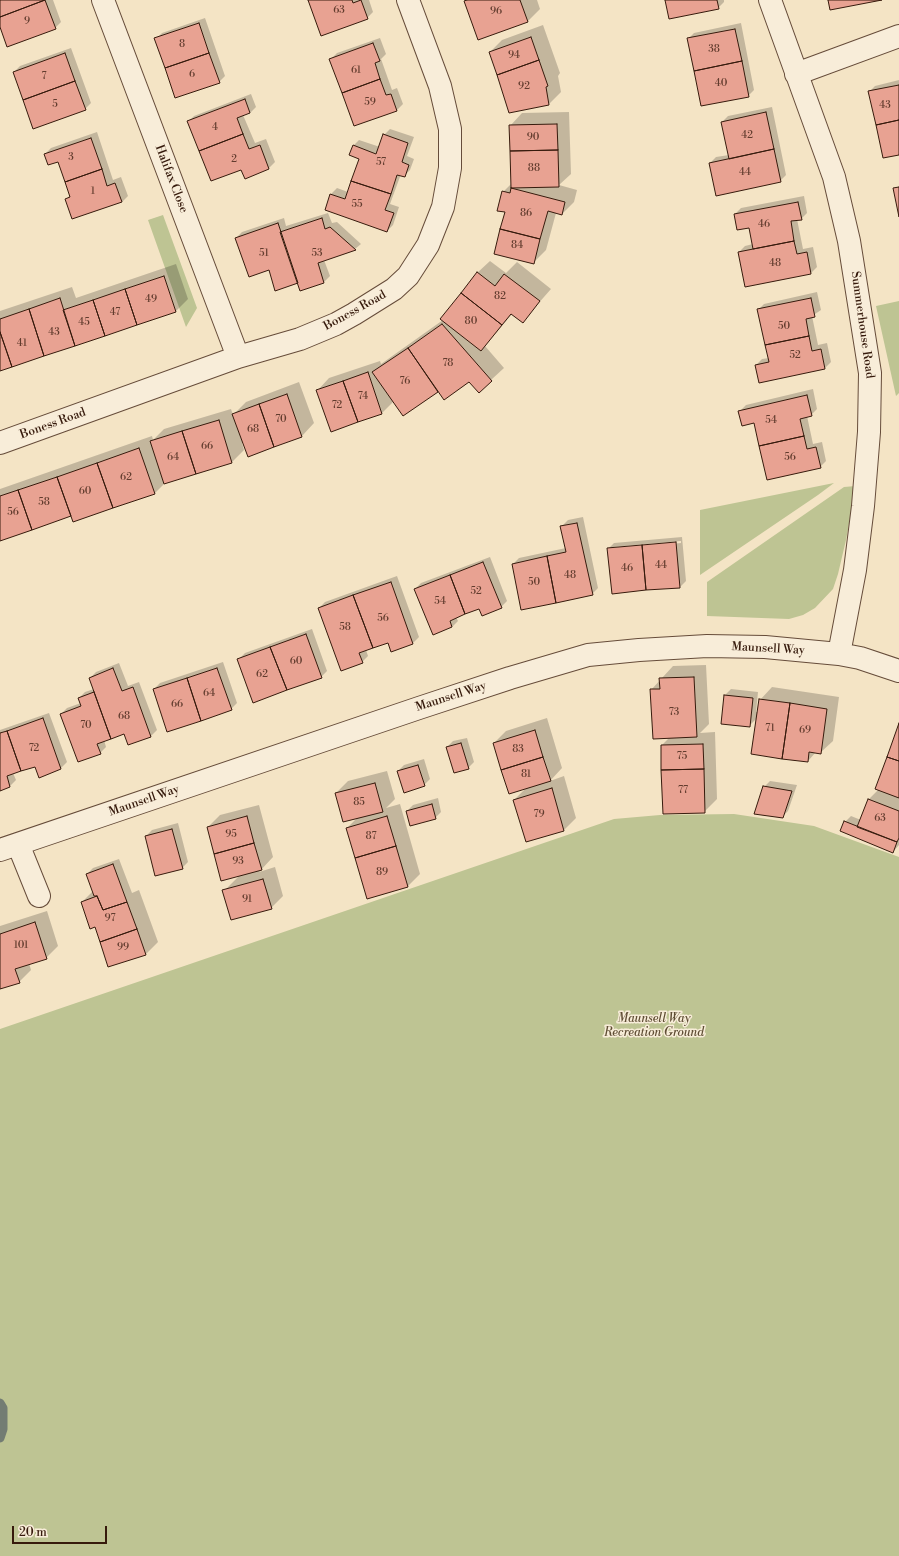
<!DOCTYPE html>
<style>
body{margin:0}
#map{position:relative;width:899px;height:1556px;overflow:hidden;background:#f4e4c5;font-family:"Libre Bodoni",serif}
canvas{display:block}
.scale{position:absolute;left:12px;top:1526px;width:95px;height:18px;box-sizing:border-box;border:2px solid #361a0c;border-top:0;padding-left:5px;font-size:12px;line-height:14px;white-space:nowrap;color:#361a0c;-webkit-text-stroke:3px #f8edd9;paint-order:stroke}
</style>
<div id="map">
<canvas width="899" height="1556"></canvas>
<div class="scale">20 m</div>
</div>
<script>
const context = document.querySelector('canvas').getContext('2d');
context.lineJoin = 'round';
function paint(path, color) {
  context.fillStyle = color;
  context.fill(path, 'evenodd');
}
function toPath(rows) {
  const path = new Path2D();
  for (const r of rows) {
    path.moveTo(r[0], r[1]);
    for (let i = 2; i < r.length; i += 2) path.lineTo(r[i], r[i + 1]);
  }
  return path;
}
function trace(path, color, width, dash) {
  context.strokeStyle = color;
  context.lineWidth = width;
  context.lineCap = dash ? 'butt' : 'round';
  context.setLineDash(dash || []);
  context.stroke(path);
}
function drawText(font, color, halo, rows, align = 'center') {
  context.font = font + ' "Libre Bodoni",serif';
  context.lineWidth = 3;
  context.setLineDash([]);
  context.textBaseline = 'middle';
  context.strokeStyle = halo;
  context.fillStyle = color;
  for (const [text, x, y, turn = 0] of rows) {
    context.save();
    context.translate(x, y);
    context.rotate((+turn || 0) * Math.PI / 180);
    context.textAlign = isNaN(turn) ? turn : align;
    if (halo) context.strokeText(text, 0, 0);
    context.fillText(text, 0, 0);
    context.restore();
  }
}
const green = toPath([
 [163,215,197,308,186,327,148,220],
 [899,301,899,393,896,396,876,306],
 [834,483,818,495,700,575,700,510],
 [856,486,846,540,838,574,833,589,815,608,803,615,789,619,707,616,707,582,844,487],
 [734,814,814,826,899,857,899,1556,0,1556,0,1029,614,819,660,815]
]);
const shadow = toPath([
 [0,0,53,0,61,22,55,28,0,24],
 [309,0,369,0,373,12,367,18],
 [464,0,537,0,540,9,528,21,479,39],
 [666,0,724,0,724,2,718,8],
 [205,18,225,76,219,82,156,39,162,33],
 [741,23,754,90,748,96,688,39,694,33],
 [543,25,560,73,558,76,561,92,549,104,490,52,502,40],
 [380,38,386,54,381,59,392,90,397,88,403,104,397,110,355,125,331,59,337,53],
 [71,48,91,103,85,109,14,72,20,66],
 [899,80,899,154,869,92,875,86],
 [251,94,256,107,250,113,243,115,255,143,266,139,275,162,269,168,245,177,242,168,188,122,194,116],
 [772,107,786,175,780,181,710,163,716,157,729,155,722,122,728,116],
 [569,112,571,174,559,185,577,190,574,202,562,214,556,213,546,250,533,263,506,212,503,192,512,183,510,126,522,113],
 [390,129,414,137,407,156,414,159,410,170,404,176,401,174,390,204,399,207,393,225,387,231,331,194,337,188,348,192,360,158,353,146,359,140,380,147,384,135],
 [97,132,113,180,121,177,128,196,122,202,66,200,70,195,59,160,45,154,51,148],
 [804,196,807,213,801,219,797,219,803,249,813,247,817,267,811,273,739,252,745,246,753,244,750,226,735,214,741,208],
 [328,213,332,223,337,222,361,244,355,249,324,260,330,276,324,282,299,282,269,269,236,238,242,232,284,218,286,226],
 [490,261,506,273,517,262,551,289,522,322,512,314,485,346,504,368,479,391,469,381,439,391,403,415,394,401,382,413,331,430,317,391,329,378,380,361,381,364,443,320,477,273],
 [176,264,188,299,176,311,0,370,0,311,72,287,76,298],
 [817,292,821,310,812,316,818,345,827,343,831,362,825,368,756,365,762,359,769,358,758,310,764,304],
 [299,382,314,423,302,436,248,455,244,442,242,443,244,450,232,462,165,483,155,493,73,521,71,515,0,540,0,489,152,436,153,440,164,429,231,409,233,415,246,402],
 [813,389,817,409,811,415,807,416,813,444,822,442,826,461,820,467,740,411,746,405],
 [583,517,598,588,592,594,513,564,519,558,566,548,562,526,568,520],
 [682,537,686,581,680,587,612,593,608,549,614,543],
 [681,541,681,543,614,549,614,547],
 [490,557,507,601,501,607,480,608,456,617,458,621,452,627,415,589,421,583],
 [397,576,419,637,413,643,392,650,389,641,366,650,368,656,362,662,319,608,325,602],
 [312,629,327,671,321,677,239,659,245,653],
 [223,662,237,703,231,709,154,689,160,683],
 [119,663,128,686,139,682,157,730,151,736,129,743,125,732,104,740,106,747,100,753,61,714,67,708,81,703,79,698,85,692,94,689,90,678,96,672],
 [706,665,709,724,700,733,715,732,717,799,704,812,662,745,670,737,651,690,673,666],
 [772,687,839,697,833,741,820,753,816,752,808,761,757,718,750,725,725,695,731,689,758,692,756,712,758,712,760,700],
 [49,713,67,762,61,768,39,777,35,766,13,773,16,780,10,786,0,790,0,730],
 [547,718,562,768,550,781,564,776,576,818,564,830,526,841,514,800,527,787,494,743,506,731],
 [899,726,899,845,893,852,845,822,851,816,861,820,869,799,879,789],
 [467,738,474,762,468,768,447,747,453,741],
 [424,759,430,779,424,785,398,771,404,765],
 [387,771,395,799,386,808,400,804,420,874,408,886,347,828,357,818,336,793,348,781],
 [770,781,797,785,788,811,782,817,764,787],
 [438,798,441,812,435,818,407,811,413,805],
 [259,805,273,857,259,872,275,867,283,896,271,908,224,891,239,876,208,827,220,815],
 [178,823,188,862,182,868,146,836,152,830],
 [119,859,132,893,139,890,158,942,146,954,95,926,82,902,93,891,87,874,93,868],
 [47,911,58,946,46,958,29,963,31,970,19,982,0,988,0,926]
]);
const stream = toPath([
 [0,1403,3,1408,3,1429,0,1438]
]);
const building = toPath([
 [0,0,45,0,0,17,0,0],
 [45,0,56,29,7,47,0,27,0,17,45,0],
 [308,0,352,0,353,3,361,0,368,19,321,36,308,0],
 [467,0,520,0,528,22,478,40,464,1,467,0],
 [665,0,717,0,719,9,669,19,665,0],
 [828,0,882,0,830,10,828,0],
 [199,23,209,53,165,68,154,38,199,23],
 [735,29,742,61,694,71,687,38,735,29],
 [531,37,539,60,497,75,489,52,531,37],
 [373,43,380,61,375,63,380,79,342,93,329,59,373,43],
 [65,53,75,81,23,100,13,72,65,53],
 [209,53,220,83,175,98,165,68,209,53],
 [539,60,548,86,546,87,549,105,509,113,497,75,539,60],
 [742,61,749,97,701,106,694,71,742,61],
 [380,79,386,95,391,94,397,111,354,126,342,93,380,79],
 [75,81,86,110,33,129,23,100,75,81],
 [899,85,899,120,876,125,868,91,899,85],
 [245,99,250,113,237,118,243,134,199,151,187,121,245,99],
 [766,112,774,149,729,159,721,122,766,112],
 [899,120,899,155,883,158,876,125,899,120],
 [557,124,558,150,510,151,509,125,557,124],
 [243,134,249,149,260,145,269,169,245,179,241,170,211,181,199,151,243,134],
 [383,134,408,143,402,162,409,165,405,177,397,175,391,194,351,181,359,159,349,155,353,145,376,154,383,134],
 [91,138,102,169,65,182,58,162,48,165,44,154,91,138],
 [774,149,781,182,716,196,709,163,774,149],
 [558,150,559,187,511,188,510,151,558,150],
 [102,169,107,186,115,183,122,202,72,219,65,199,70,197,65,182,102,169],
 [351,181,391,194,385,210,394,213,387,232,325,210,330,194,345,199,351,181],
 [899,187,899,217,893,188,899,187],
 [511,188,565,202,562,215,548,211,540,239,500,229,505,212,497,211,502,191,510,193,511,188],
 [798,202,802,220,791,221,794,241,753,249,749,228,737,230,734,214,798,202],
 [322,218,325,229,330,227,356,250,318,263,324,283,300,291,280,232,322,218],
 [278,223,298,283,275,291,269,270,249,277,235,238,278,223],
 [500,229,540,239,534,264,494,254,500,229],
 [794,241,797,254,807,252,811,274,745,287,738,252,794,241],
 [477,272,495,286,504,274,540,301,523,323,511,314,502,325,461,293,477,272],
 [164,276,176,312,137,325,125,289,164,276],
 [125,289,137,325,105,336,93,300,125,289],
 [461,293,502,325,481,351,440,319,461,293],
 [60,298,75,346,44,356,29,309,60,298],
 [811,298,815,317,806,319,809,336,765,345,757,309,811,298],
 [93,300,105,336,75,346,63,310,93,300],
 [29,309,44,356,12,367,0,332,0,319,29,309],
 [442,324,492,381,479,393,469,382,444,400,408,348,442,324],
 [0,332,12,367,0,371,0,332],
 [809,336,812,351,821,349,825,369,759,383,755,365,769,362,765,345,809,336],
 [408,348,438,392,403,416,372,372,408,348],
 [368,372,382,414,358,422,343,381,368,372],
 [343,381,358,422,331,432,316,390,343,381],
 [287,394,302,437,274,447,259,404,287,394],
 [807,395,812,416,800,419,804,436,759,446,754,423,742,426,738,411,807,395],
 [259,404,274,447,248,457,232,414,259,404],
 [219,420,232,463,196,474,182,431,219,420],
 [182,431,196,474,164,484,150,441,182,431],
 [804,436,807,449,816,447,821,468,767,480,759,446,804,436],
 [139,448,155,494,113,508,97,463,139,448],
 [97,463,113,508,73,522,57,477,97,463],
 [57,477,71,516,32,530,18,490,57,477],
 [18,490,32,530,0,541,0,496,18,490],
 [577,523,593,595,556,603,547,556,566,552,560,526,577,523],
 [676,542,680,588,646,590,642,545,676,542],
 [642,545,646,590,612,594,607,548,642,545],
 [547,556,556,603,521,610,512,564,547,556],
 [483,562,502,608,482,616,479,609,465,614,450,575,483,562],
 [450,575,465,614,450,621,452,627,433,635,414,589,450,575],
 [391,582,413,644,391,652,388,643,373,648,353,595,391,582],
 [353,595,373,648,359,653,363,663,341,671,318,608,353,595],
 [306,634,322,678,287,690,270,647,306,634],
 [270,647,287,690,253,703,237,659,270,647],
 [113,668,122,691,133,687,151,737,128,745,124,734,111,739,89,678,113,668],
 [217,668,232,710,201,721,187,678,217,668],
 [694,677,697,737,653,739,650,689,660,689,659,678,694,677],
 [187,678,201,721,167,732,153,689,187,678],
 [94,692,111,739,97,744,101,754,78,762,60,714,81,706,78,698,94,692],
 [724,695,753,698,750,727,721,724,724,695],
 [759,699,790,703,782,759,751,754,759,699],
 [790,703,827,709,821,754,809,752,808,762,782,759,790,703],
 [43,718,61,769,39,778,35,767,21,771,7,731,43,718],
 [899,723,899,761,887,757,899,723],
 [535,730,543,757,501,770,493,743,535,730],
 [7,731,21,771,7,776,10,787,0,791,0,733,7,731],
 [461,743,469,769,454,773,446,747,461,743],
 [703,744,704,769,661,770,661,745,703,744],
 [543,757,551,781,509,794,501,770,543,757],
 [887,757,899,761,899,798,875,789,887,757],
 [418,765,425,786,404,793,397,771,418,765],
 [704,769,705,813,663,814,661,770,704,769],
 [375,783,383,812,343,822,335,793,375,783],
 [763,786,792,791,783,818,754,814,763,786],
 [552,788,564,831,526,842,513,800,552,788],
 [868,799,899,811,899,838,897,842,857,827,868,799],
 [432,804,436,819,410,826,406,811,432,804],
 [247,816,254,843,214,854,207,827,247,816],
 [387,816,396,846,355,858,346,828,387,816],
 [844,821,897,842,893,853,840,831,844,821],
 [172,829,183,869,155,876,145,836,172,829],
 [254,843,262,870,221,881,214,854,254,843],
 [396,846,408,887,367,899,355,858,396,846],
 [113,864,127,902,103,910,97,896,94,896,86,874,113,864],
 [263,879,272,909,231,920,222,890,263,879],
 [97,896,103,910,127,902,137,929,100,942,95,927,90,929,81,902,97,896],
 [35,922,47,959,15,969,20,983,0,989,0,934,35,922],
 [137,929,146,955,108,967,100,942,137,929]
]);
const minor = toPath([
 [103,0,238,357],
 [770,0,834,177,849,241,870,373,869,432,863,506,855,570,839,654],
 [796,74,899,36],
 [0,443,238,357,300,339,336,324,354,314,394,289,408,276,428,245,443,207,450,168,450,129,440,86,408,0],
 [18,844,39,896],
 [0,850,419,708,510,678,588,655,639,650,707,646,765,647,839,654,860,658,899,671]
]);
const numberNames = [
 ["63",339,11],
 ["96",496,12],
 ["9",27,22],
 ["8",182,45],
 ["38",714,50],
 ["94",514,56],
 ["61",356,71],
 ["6",192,75],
 ["7",44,77],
 ["40",721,84],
 ["92",524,87],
 ["59",370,103],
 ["5",55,105],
 ["43",885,106],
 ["4",215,128],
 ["42",747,136],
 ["90",533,138],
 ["3",71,158],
 ["2",234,160],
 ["57",381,163],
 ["88",534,169],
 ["44",745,173],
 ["1",93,192],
 ["55",357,205],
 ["86",526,214],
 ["46",764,225],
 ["84",517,246],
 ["51",264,254],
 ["53",317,254],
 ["48",775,264],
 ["82",500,297],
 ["49",151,300],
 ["47",115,313],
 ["80",471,322],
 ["45",84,323],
 ["50",784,327],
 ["43",54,333],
 ["41",22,344],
 ["52",795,356],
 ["78",448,364],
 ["76",405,382],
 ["74",363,397],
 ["72",337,406],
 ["70",281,420],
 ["54",771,421],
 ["68",253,430],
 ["66",207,447],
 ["64",173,458],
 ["56",790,458],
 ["62",126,478],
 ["60",85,492],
 ["58",44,503],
 ["56",13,513],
 ["44",661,566],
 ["46",627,569],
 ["48",570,576],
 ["50",534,583],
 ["52",476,592],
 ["54",440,602],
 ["56",383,619],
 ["58",345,628],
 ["60",296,662],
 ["62",262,675],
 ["64",209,694],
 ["66",177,705],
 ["73",674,713],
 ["68",124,717],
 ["70",86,726],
 ["71",770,729],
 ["69",805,731],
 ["72",34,749],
 ["83",518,750],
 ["75",682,757],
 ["81",526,775],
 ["77",683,791],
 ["85",359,803],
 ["79",539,815],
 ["63",880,819],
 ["95",231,835],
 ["87",371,837],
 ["93",238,862],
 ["89",382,873],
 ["91",247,900],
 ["97",110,919],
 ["101",21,946],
 ["99",123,948]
];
const streetNames = [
 ["Halifax Close",171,179,69],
 ["Boness Road",355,311,-29],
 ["Summerhouse Road",862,325,82],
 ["Boness Road",53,424,-20],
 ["Maunsell Way",768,649,3],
 ["Maunsell Way",451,697,-18],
 ["Maunsell Way",144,801,-19]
];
const parkNames = [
 ["Maunsell Way",654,1019],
 ["Recreation Ground",654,1033]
];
paint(green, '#bec493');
paint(shadow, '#0003');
trace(stream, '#737c73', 9);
paint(building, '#e8a292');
trace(building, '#361a0c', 1);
trace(minor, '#664c3a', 24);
trace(minor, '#f8edd9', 22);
drawText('10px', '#623c2e', null, numberNames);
drawText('12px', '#361a0c', '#f8edd9', streetNames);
drawText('italic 12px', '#5f4d34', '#f8edd9', parkNames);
</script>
